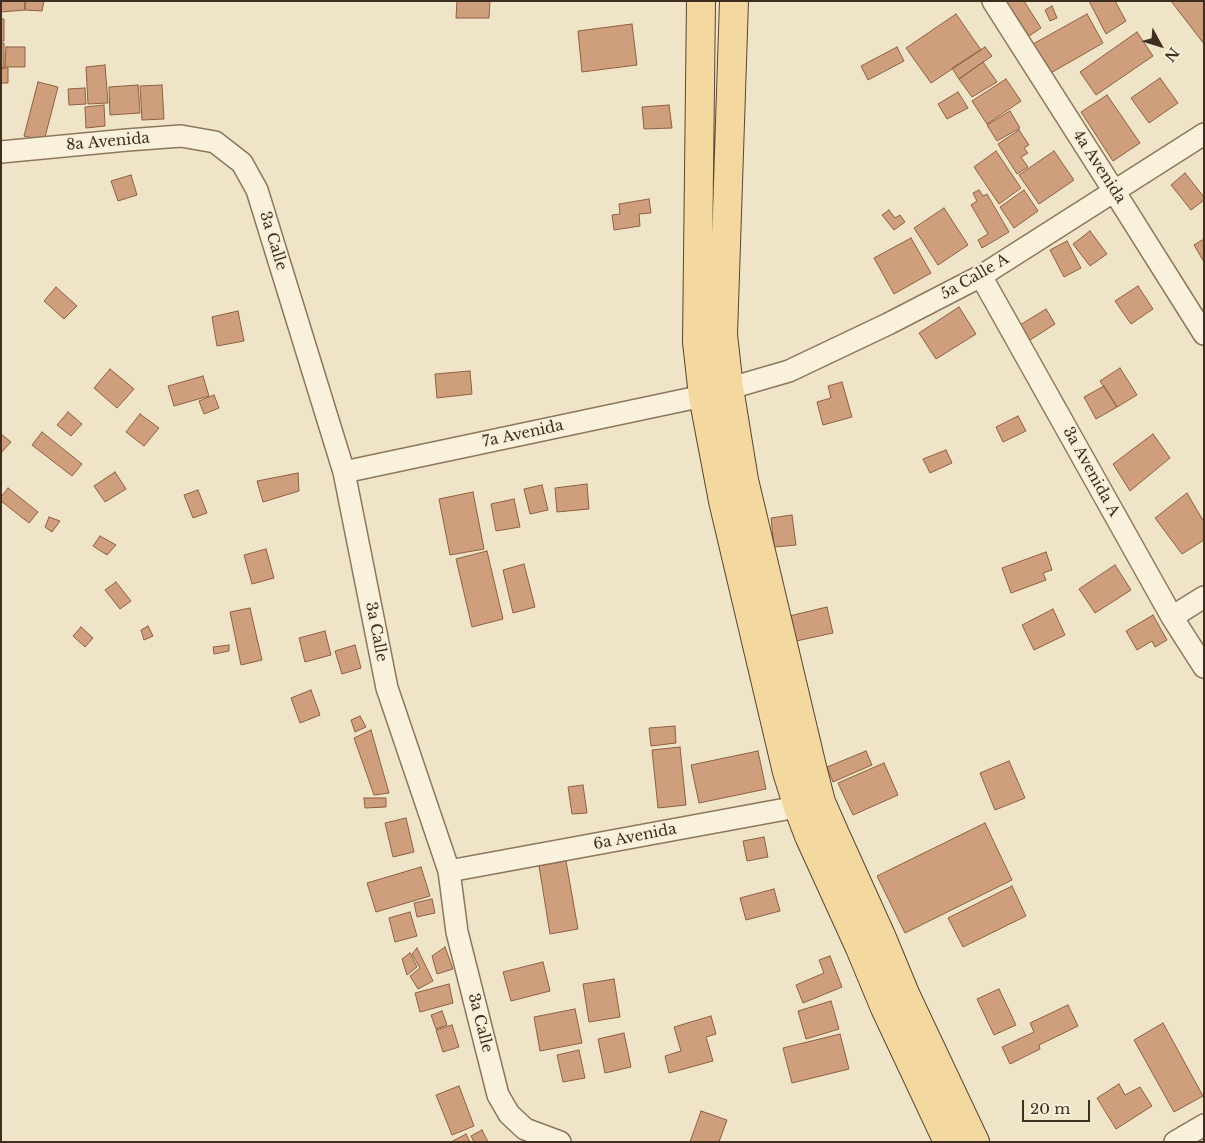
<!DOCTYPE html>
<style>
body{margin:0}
#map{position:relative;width:1205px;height:1143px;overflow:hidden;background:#f0e4c8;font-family:"Libre Baskerville",serif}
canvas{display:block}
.frame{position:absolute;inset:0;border:2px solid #3d2e20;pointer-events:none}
.north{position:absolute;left:1135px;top:20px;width:50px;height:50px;-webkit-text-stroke:4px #f7eed8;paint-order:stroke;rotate:129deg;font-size:14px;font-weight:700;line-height:20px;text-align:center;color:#3d2e20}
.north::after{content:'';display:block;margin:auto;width:18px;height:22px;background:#3d2e20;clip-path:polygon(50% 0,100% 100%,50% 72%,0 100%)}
.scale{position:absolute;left:1022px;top:1100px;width:68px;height:22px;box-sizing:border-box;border:2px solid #3d2e20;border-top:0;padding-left:6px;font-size:15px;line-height:18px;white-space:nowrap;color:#3d2e20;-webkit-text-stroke:4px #f7eed8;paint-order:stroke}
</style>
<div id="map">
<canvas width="1205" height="1143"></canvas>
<div class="frame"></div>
<div class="north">N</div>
<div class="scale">20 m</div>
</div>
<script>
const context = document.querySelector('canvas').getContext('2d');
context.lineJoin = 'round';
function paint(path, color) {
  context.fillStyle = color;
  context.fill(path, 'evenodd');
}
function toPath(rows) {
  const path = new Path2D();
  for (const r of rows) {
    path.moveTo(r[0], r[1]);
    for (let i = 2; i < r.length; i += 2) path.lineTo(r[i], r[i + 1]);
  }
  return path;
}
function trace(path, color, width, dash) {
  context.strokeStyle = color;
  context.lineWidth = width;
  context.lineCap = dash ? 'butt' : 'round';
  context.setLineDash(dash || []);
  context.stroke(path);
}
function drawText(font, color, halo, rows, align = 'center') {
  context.font = font + ' "Libre Baskerville",serif';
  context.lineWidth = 4;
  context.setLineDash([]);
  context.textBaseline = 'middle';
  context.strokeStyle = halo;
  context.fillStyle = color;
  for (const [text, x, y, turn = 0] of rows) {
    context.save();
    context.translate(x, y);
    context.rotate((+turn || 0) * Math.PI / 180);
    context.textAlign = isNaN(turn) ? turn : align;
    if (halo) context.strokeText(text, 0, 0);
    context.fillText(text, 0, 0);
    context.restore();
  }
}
const building = toPath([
 [1,1,25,1,25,10,1,12,1,1],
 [25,1,44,1,42,11,25,10,25,1],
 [457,1,490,1,489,18,456,18,457,1],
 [1009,1,1024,1,1041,28,1029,36,1006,3,1009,1],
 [1089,1,1115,1,1126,21,1106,34,1089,1],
 [1171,1,1204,1,1204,44,1171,1],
 [1052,6,1057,18,1050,21,1045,10,1052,6],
 [956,14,981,50,931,83,906,48,956,14],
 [1087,14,1103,43,1049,74,1033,44,1087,14],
 [1,19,4,19,4,41,1,41,1,19],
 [632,24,637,65,582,72,578,31,632,24],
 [1137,32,1153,56,1096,95,1080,72,1137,32],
 [1,43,4,43,4,68,1,68,1,43],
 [6,47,25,47,25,67,5,67,6,47],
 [897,47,904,61,868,80,861,66,897,47],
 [985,47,992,56,959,79,952,68,985,47],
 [983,62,997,82,972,97,959,79,983,62],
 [105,65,108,103,88,104,86,67,105,65],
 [1,68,8,68,8,83,1,83,1,68],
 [1160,78,1178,103,1149,123,1131,98,1160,78],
 [1006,79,1021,101,987,124,972,101,1006,79],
 [38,82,58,87,44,141,24,136,38,82],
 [138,85,140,113,110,115,109,87,138,85],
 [162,85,164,119,142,120,140,86,162,85],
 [85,88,86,104,69,105,68,89,85,88],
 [958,92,968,108,947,119,938,104,958,92],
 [1107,95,1140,143,1113,161,1081,112,1107,95],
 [104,105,105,126,86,128,85,107,104,105],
 [669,105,672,128,644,129,642,107,669,105],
 [1010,111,1020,128,997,141,987,125,1010,111],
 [1019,130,1029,145,1024,148,1028,153,1021,157,1028,167,1017,174,998,144,1019,130],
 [996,151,1021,188,999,204,974,167,996,151],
 [1054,151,1074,180,1039,204,1019,175,1054,151],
 [1185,173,1204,197,1204,200,1191,210,1171,185,1185,173],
 [131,175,137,195,118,201,111,181,131,175],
 [979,190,983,196,987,194,1009,232,982,248,978,240,988,234,971,205,977,201,973,193,979,190],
 [1024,190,1038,211,1014,228,1000,207,1024,190],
 [649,199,651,213,639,214,640,226,614,230,612,215,620,214,619,204,649,199],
 [944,208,968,245,938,265,914,228,944,208],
 [889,210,895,218,900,215,905,222,894,230,882,215,889,210],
 [1090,231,1107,254,1090,266,1073,244,1090,231],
 [911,238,931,273,894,294,874,258,911,238],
 [1204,239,1204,262,1194,245,1204,239],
 [1067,241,1081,268,1064,277,1050,250,1067,241],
 [1138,286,1153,309,1131,324,1115,301,1138,286],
 [56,287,77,306,64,319,44,301,56,287],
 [959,307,976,334,936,359,919,333,959,307],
 [1046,309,1055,324,1030,340,1020,325,1046,309],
 [238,311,244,341,217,346,212,317,238,311],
 [1120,368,1137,395,1117,407,1100,381,1120,368],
 [110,369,134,389,117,408,94,388,110,369],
 [470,371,472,394,437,398,435,374,470,371],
 [203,376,209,396,174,406,168,386,203,376],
 [842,382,852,417,823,425,817,402,831,398,828,386,842,382],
 [1104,386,1117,407,1096,419,1084,397,1104,386],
 [214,395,219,408,204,414,199,401,214,395],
 [68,412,82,424,71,436,57,425,68,412],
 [140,414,159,428,144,446,126,432,140,414],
 [1018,416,1026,431,1003,442,996,427,1018,416],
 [42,432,82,464,72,476,32,445,42,432],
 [1,434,11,442,1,453,1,434],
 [1153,434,1170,458,1130,491,1113,464,1153,434],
 [946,450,952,463,930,473,923,459,946,450],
 [115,472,126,489,105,502,94,486,115,472],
 [298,473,299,491,263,502,257,481,298,473],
 [587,484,589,509,557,512,555,488,587,484],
 [542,485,548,510,530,514,524,489,542,485],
 [8,488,38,512,29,523,1,501,1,497,8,488],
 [198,490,207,513,193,518,184,495,198,490],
 [473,492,484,549,450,555,439,499,473,492],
 [1187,493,1204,522,1204,540,1182,554,1155,518,1187,493],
 [514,499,520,527,496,531,491,504,514,499],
 [792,515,796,545,774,547,771,518,792,515],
 [49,517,60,521,52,532,45,527,49,517],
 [100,536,116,545,107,555,93,546,100,536],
 [266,549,274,578,252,584,244,555,266,549],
 [487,551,503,619,472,627,456,559,487,551],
 [1046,552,1052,570,1043,573,1046,580,1011,593,1002,568,1046,552],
 [524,564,535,607,513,613,503,570,524,564],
 [1115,565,1131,590,1095,613,1079,589,1115,565],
 [116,582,131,601,120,609,105,590,116,582],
 [827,607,833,633,787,643,781,618,827,607],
 [250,608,262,660,241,665,230,612,250,608],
 [1053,609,1065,635,1034,650,1022,625,1053,609],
 [1153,615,1167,640,1155,647,1152,641,1137,650,1126,631,1153,615],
 [148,626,153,636,144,640,141,630,148,626],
 [81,627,93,638,85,647,73,636,81,627],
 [325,631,331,655,305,662,299,638,325,631],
 [229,645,229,651,214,654,213,647,229,645],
 [355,645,361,668,342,674,335,651,355,645],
 [311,690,320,715,300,723,291,698,311,690],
 [360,716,366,727,355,732,351,720,360,716],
 [675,726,676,743,651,746,649,728,675,726],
 [371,730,389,793,374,795,354,738,371,730],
 [680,747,686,805,658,808,652,750,680,747],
 [758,751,766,789,699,803,691,765,758,751],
 [866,751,872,765,833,782,827,767,866,751],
 [1009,761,1025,798,995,810,980,773,1009,761],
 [884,763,898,795,853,815,838,783,884,763],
 [583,785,587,813,572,814,568,787,583,785],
 [364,798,386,798,386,807,365,808,364,798],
 [406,818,414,852,393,857,385,823,406,818],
 [985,823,1012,880,905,933,877,876,985,823],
 [764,837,768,857,747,861,743,841,764,837],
 [566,861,578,929,550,934,539,866,566,861],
 [421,867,430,896,376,912,367,883,421,867],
 [1012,886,1026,916,963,947,948,918,1012,886],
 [774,889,780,911,746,920,740,898,774,889],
 [432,899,435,913,417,917,414,903,432,899],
 [410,912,417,936,395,942,389,918,410,912],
 [445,947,453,969,437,974,432,956,445,947],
 [417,948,433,981,418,989,410,976,420,968,412,954,417,948],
 [410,953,417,967,407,975,402,959,410,953],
 [830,956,842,987,803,1003,796,985,824,973,819,960,830,956],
 [543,962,550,991,511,1001,503,972,543,962],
 [614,979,620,1017,589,1022,583,984,614,979],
 [449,984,453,1003,420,1012,415,993,449,984],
 [999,989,1016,1025,994,1035,977,999,999,989],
 [831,1001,839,1029,806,1039,798,1011,831,1001],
 [1068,1005,1078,1026,1039,1045,1040,1049,1010,1064,1002,1047,1034,1032,1030,1023,1068,1005],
 [575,1009,582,1043,540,1051,534,1017,575,1009],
 [442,1011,447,1025,436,1029,431,1015,442,1011],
 [711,1016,716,1034,706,1037,713,1061,669,1073,665,1056,681,1051,674,1027,711,1016],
 [1163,1023,1203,1096,1174,1112,1134,1040,1163,1023],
 [452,1025,459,1047,443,1052,436,1030,452,1025],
 [624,1033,631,1067,605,1073,598,1039,624,1033],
 [840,1034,849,1069,792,1083,783,1048,840,1034],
 [579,1050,585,1078,563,1082,557,1055,579,1050],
 [1119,1084,1125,1095,1140,1087,1152,1106,1116,1129,1097,1098,1119,1084],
 [459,1086,474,1126,452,1135,436,1095,459,1086],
 [701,1111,727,1120,719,1142,690,1142,701,1111],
 [482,1130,488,1142,474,1142,471,1136,482,1130],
 [466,1134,470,1142,451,1142,466,1134]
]);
const minor = toPath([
 [993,1,1114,191,1204,334],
 [1,152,127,140,181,136,215,142,242,163,257,190,344,472,387,688,449,871,457,932,498,1095,509,1114,525,1129,560,1142],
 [981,276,1172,617,1204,667],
 [344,472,703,396,789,371,888,324,981,276,1204,134],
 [1172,617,1204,597],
 [449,871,813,804],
 [1175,1142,1204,1125]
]);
const major = toPath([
 [701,1,697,342,703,396,723,501,787,772,798,807,809,836,860,948,885,1008,948,1142],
 [734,1,723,335,729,388,744,480,812,767,821,802,835,834,882,938,906,996,975,1142]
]);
const streetNames = [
 ["8a Avenida",108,142,-5],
 ["4a Avenida",1099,167,57],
 ["3a Calle",273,241,73],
 ["5a Calle A",975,277,-30],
 ["7a Avenida",523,434,-12],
 ["3a Avenida A",1091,472,61],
 ["3a Calle",376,632,79],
 ["6a Avenida",635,837,-11],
 ["3a Calle",480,1023,76]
];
paint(building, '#cf9f7d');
trace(building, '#8d5f41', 1);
trace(minor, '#8d765c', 24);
trace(major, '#5b4430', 30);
trace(minor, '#faf1dc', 21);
trace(major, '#f3d9a0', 28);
drawText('15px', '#3d2e20', '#f7eed8', streetNames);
</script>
